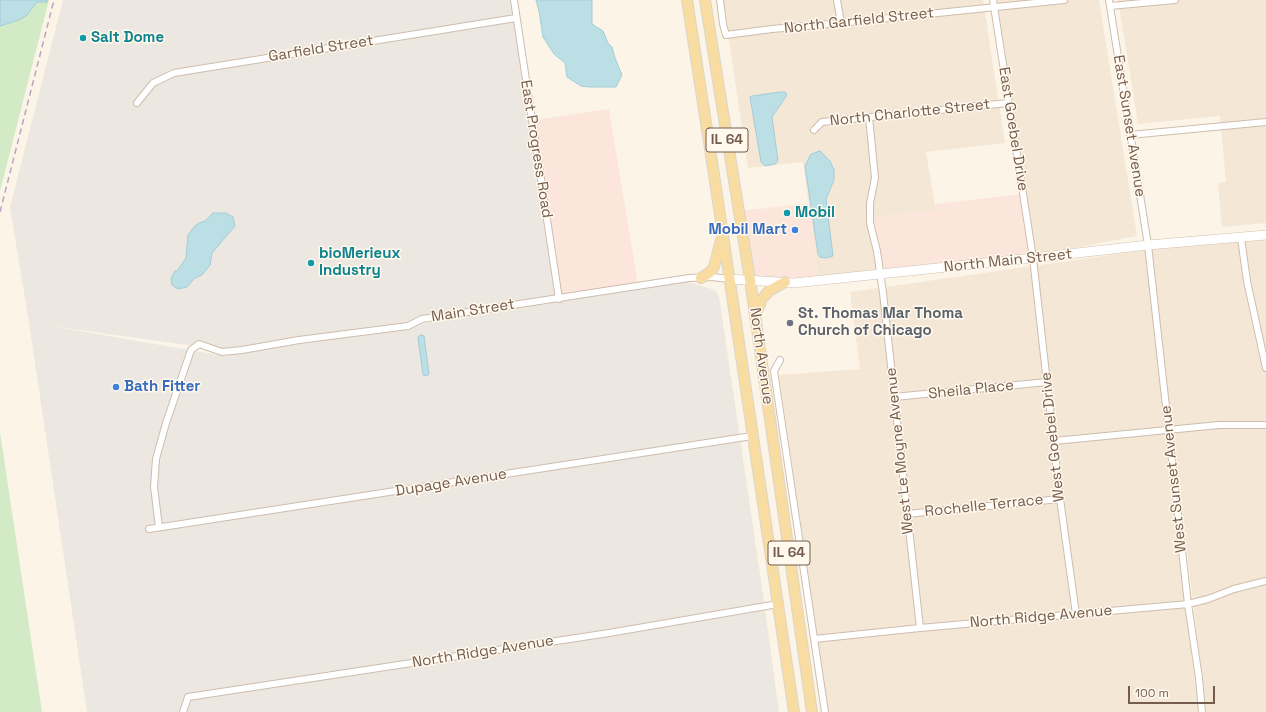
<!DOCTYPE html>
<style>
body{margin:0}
#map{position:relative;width:1266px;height:712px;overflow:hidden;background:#fcf5e7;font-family:"Space Grotesk",sans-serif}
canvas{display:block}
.scale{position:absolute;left:1128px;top:686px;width:87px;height:18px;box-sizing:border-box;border:2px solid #755c4c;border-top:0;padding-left:5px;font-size:12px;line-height:14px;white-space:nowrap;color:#755c4c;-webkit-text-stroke:3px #fff9ee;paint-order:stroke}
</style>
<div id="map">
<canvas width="1266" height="712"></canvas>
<div class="scale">100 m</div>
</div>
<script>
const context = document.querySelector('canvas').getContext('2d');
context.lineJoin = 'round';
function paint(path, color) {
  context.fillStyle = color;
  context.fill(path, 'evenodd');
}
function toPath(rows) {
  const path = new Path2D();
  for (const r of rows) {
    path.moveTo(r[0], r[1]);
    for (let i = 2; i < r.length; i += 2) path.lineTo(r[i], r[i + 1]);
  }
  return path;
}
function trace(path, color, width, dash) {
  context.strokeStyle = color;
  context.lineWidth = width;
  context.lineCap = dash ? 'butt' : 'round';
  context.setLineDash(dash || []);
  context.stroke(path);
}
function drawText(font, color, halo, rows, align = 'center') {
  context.font = font + ' "Space Grotesk",sans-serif';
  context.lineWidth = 3;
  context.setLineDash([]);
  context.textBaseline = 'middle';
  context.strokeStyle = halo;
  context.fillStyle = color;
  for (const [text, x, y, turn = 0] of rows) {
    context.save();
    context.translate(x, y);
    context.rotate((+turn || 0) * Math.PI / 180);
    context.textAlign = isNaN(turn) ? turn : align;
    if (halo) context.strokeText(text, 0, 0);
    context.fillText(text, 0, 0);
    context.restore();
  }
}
const residential = toPath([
 [723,0,983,0,1005,143,926,152,936,211,872,217,877,271,818,277,803,162,748,168],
 [997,0,1099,0,1137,236,1036,255],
 [1118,0,1266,0,1266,223,1222,227,1218,183,1226,182,1220,116,1138,124],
 [1266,237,1266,712,1206,712,1151,249],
 [1145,250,1185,600,1199,712,828,712,779,375,860,369,850,292]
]);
const commercial = toPath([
 [609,109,638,284,560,297,534,120],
 [1022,194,1031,257,882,271,872,217,936,211,935,204],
 [809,203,818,277,794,280,752,278,741,211]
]);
const industrial = toPath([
 [63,0,511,0,557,297,405,325,223,350,51,326,224,356,685,281,715,290,719,296,763,594,779,712,87,712,29,323,10,207]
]);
const green = toPath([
 [0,0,49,0,0,191],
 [0,432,42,712,0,712]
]);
const water = toPath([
 [0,0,47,0,47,2,37,2,27,15,19,20,0,26,0,0],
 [536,0,592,0,592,24,603,31,608,43,612,47,615,58,622,75,616,87,588,87,581,86,567,77,565,63,554,54,543,37,539,11,536,0],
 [780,92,785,92,787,95,772,117,778,161,775,164,765,166,761,162,750,97,752,96,780,92],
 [820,151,830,161,834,170,834,180,826,199,833,256,826,258,820,257,818,254,805,166,811,154,820,151],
 [213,213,226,213,233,217,235,226,212,253,210,265,202,275,195,278,187,287,178,289,172,285,171,278,175,271,177,271,186,258,188,235,194,227,199,223,205,221,213,213],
 [422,335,424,336,429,374,427,376,423,375,418,338,419,336,422,335]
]);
const street = toPath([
 [514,0,559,299],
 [720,0,723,24,726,35,772,29,841,23,1064,0],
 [837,0,841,23],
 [993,0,1033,258,1060,499,1076,614],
 [1109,0,1148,245,1188,604,1199,678,1202,712],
 [1110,6,1175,0],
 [137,103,153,83,174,73,516,18],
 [869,117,875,178,870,203,870,223,877,251,883,293,920,628],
 [814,130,822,122,1008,103],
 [1130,135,1266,122],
 [1241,238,1247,281,1266,368],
 [780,360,774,371,825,712],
 [894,397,1047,382],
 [1054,441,1219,425,1266,425],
 [907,514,1060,499],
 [159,527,154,487,156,459,166,423,191,350,199,344,222,352,242,350,299,340,408,326,422,319,689,278,712,277,729,279],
 [149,529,752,436],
 [814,639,920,628,1188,604,1208,599,1234,589,1266,581],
 [183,712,188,697,609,633,778,604]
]);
const secondary = toPath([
 [729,279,794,283,1033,258,1148,245,1266,235]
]);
const primary = toPath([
 [687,0,713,168,794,712],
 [705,0,750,280,812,712],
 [701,278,710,272,714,267,721,240],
 [756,314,762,299,769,291,785,282]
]);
const rail = toPath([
 [0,212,54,0]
]);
const markers = [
 [83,38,4,"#0f9aa8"],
 [787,213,4,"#0f9aa8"],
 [795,230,4,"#3f7fe0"],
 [311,263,4,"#0f9aa8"],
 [790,323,4,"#6b7280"],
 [116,387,4,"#3f7fe0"]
];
const shields = [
 [727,140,42],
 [789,553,42]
];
const shieldNames = [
 ["IL 64",727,140],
 ["IL 64",789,553]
];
const streetNames = [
 ["North Garfield Street",859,21,-6],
 ["Garfield Street",321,49,-9],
 ["North Charlotte Street",910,113,-6],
 ["East Sunset Avenue",1129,126,81],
 ["East Goebel Drive",1013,129,81],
 ["East Progress Road",536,149,81],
 ["North Main Street",1008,261,-6],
 ["Main Street",473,311,-9],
 ["North Avenue",761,356,82],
 ["Sheila Place",971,390,-6],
 ["West Goebel Drive",1053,437,-96],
 ["West Le Moyne Avenue",900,451,-96],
 ["West Sunset Avenue",1174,479,-96],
 ["Dupage Avenue",451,483,-9],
 ["Rochelle Terrace",984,506,-6],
 ["North Ridge Avenue",1041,617,-5],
 ["North Ridge Avenue",483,652,-9]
];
const cultureNames = [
 ["Salt Dome",91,38],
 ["Mobil",795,213],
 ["bioMerieux",319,254],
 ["Industry",319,271]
];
const shopNames = [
 ["Mobil Mart",787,230],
 ["Bath Fitter",124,387,"left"]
];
const worshipNames = [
 ["St. Thomas Mar Thoma",798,314],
 ["Church of Chicago",798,331]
];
paint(residential, '#f4e7d6');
paint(commercial, '#fce6db');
paint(industrial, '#ede7e1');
paint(green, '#d3eac6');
paint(water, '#bcdee5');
trace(water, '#a2cdd7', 1);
trace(street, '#cebdae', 8);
trace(secondary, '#d3bfae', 10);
trace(primary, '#dbd5d0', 12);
trace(street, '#fff', 6);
trace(secondary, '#fff', 9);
trace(primary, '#f9dca2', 10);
trace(rail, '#b8a5c6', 1.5, [6, 4]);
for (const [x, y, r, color] of markers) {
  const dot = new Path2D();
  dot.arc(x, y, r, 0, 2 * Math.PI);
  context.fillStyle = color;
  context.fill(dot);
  trace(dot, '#fff9ee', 1.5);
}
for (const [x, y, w] of shields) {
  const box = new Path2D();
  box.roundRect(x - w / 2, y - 12, w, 24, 3);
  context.fillStyle = '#fff9ee';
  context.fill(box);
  trace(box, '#755c4c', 1);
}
drawText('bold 14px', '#755c4c', null, shieldNames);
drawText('15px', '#755c4c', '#fff9ee', streetNames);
drawText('bold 15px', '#0d838f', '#fff9ee', cultureNames, 'left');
drawText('bold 15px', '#366cbe', '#fff9ee', shopNames, 'right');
drawText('bold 15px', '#5b616d', '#fff9ee', worshipNames, 'left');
</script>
